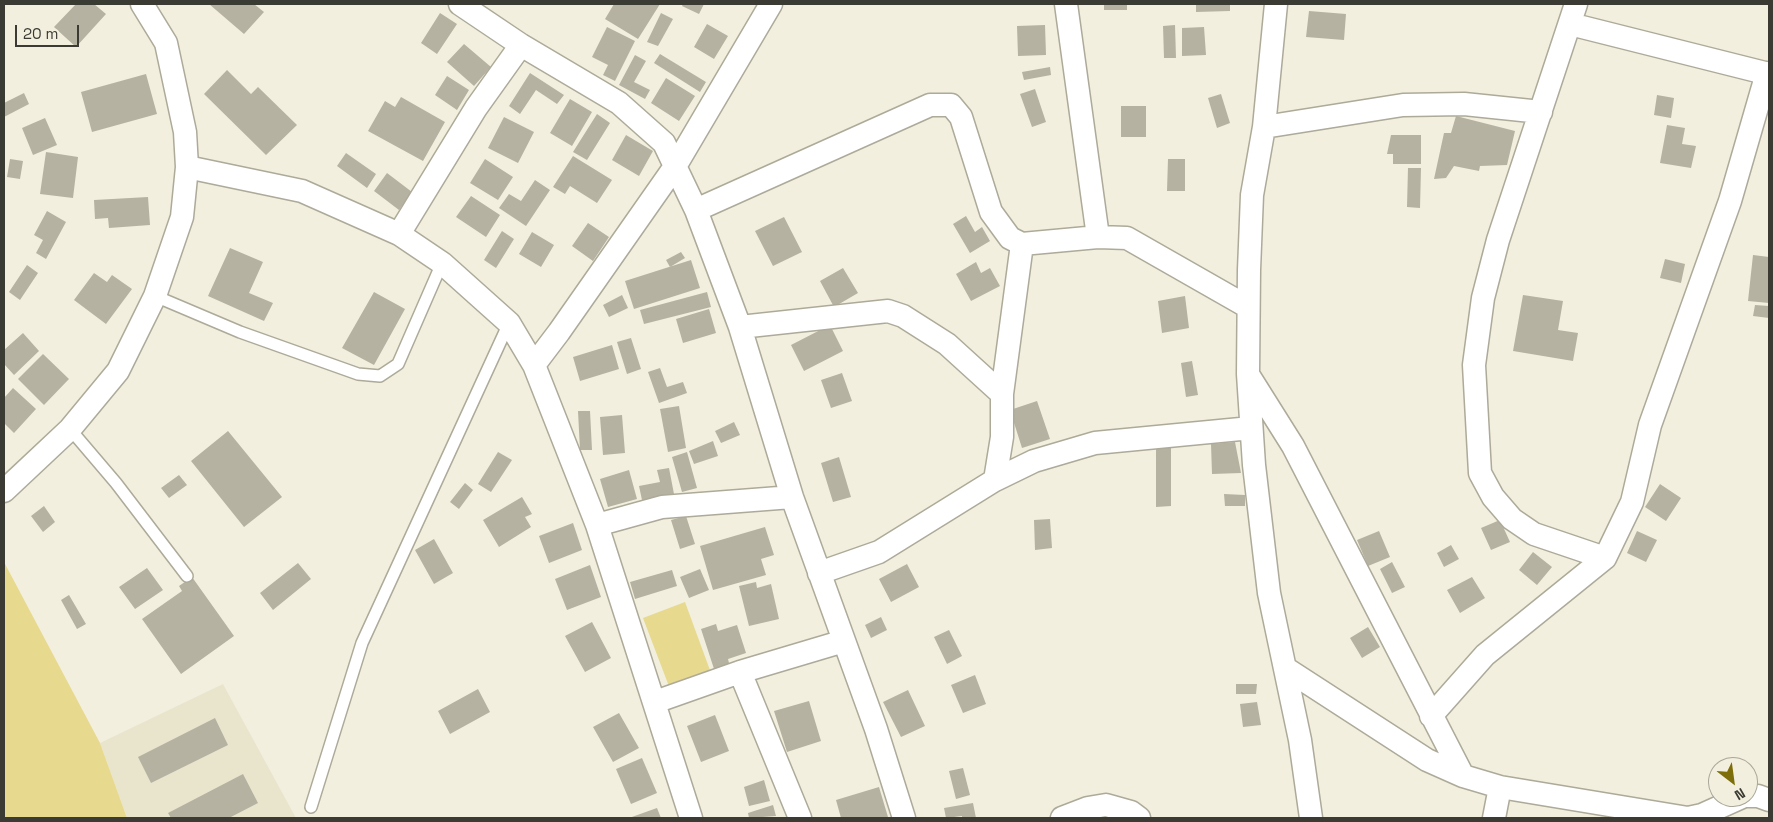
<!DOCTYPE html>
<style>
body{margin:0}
#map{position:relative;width:1773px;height:822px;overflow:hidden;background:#f2efde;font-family:"Space Grotesk",sans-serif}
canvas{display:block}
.frame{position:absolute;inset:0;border:5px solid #3b3a33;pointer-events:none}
.north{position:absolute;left:1708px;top:757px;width:50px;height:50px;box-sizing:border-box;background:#f2efde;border:1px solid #a9a79a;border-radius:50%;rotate:150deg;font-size:14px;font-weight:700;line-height:20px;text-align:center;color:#3b3a33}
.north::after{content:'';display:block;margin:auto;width:18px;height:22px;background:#7d6e0a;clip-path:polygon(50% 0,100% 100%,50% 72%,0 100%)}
.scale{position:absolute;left:15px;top:25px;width:64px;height:22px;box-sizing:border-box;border:2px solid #3b3a33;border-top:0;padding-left:6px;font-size:15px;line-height:18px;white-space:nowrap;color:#3b3a33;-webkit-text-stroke:4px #f2efde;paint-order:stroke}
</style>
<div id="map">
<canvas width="1773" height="822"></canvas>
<div class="frame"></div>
<div class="north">N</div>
<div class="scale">20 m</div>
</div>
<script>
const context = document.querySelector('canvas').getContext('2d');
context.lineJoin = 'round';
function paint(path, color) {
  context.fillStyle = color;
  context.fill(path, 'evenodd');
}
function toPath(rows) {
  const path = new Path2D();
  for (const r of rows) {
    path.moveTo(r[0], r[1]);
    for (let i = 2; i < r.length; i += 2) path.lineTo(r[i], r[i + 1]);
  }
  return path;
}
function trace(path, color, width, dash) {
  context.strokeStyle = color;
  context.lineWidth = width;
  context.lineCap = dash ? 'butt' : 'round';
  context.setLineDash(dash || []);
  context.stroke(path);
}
const built = toPath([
 [223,684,296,818,127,818,100,743]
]);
const green = toPath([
 [4,562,100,743,127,818,4,818],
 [685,602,711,673,670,689,643,618]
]);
const building = toPath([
 [76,4,94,4,106,14,76,47,54,27],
 [209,4,254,4,264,12,244,34],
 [614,4,660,4,638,39,605,19],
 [683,4,704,4,699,14,682,6],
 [1104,4,1127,4,1127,10,1104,10],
 [1196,4,1230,4,1230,11,1196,12],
 [1309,11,1346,14,1344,40,1306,37],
 [440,13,457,24,437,54,421,43],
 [661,13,673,19,658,46,647,42],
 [707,24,728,36,714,59,694,47],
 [1045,25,1046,55,1018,56,1017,26],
 [1175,25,1176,58,1164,58,1163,26],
 [607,27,635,41,615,81,603,75,608,65,592,57],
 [1204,27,1206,55,1182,56,1182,28],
 [464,44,491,67,474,86,447,62],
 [660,54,706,82,700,92,654,63],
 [635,55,646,61,634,82,650,90,645,99,619,85],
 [1050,67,1051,75,1024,80,1022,72],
 [227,70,251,94,258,87,297,125,266,155,204,94],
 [530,73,564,95,557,104,536,90,520,114,509,106],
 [146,74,157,114,92,132,81,92],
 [447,76,469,90,457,110,435,95],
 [666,78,695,96,679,121,651,103],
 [1035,89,1046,122,1032,127,1020,94],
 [24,93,29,104,4,117,4,103],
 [1221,94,1230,123,1217,128,1208,98],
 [1657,95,1674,98,1671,118,1654,115],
 [401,97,445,122,423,161,368,131,385,101,395,107],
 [570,99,592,112,572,146,550,133],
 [1121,106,1146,106,1146,137,1121,137],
 [597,114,610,123,587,160,573,152],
 [1456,116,1515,131,1507,165,1480,166,1479,171,1454,166,1446,178,1434,179,1444,133,1451,133],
 [504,117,534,132,518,163,488,148],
 [45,118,57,145,33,155,22,128],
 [1667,125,1685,128,1682,144,1696,146,1691,168,1660,163],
 [626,135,653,151,639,176,612,160],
 [1391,135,1421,135,1421,164,1393,164,1393,154,1387,154],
 [46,152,78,157,73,198,40,194],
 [346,153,376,174,367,188,337,166],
 [573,156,612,180,597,203,570,186,565,194,553,187],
 [10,159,23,161,20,179,7,177],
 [485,159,513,177,498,200,470,183],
 [1168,159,1185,159,1185,191,1167,191],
 [1408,168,1421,168,1420,208,1407,207],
 [387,173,412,192,399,210,374,191],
 [535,180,550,190,526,226,499,208,509,194,521,201],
 [471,196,500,215,486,237,456,217],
 [148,197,150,225,109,228,108,218,95,219,94,200],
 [47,211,66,222,46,259,36,253,43,240,34,235],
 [966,216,975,232,982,227,990,241,970,253,953,224],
 [784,217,802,252,773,266,755,231],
 [588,223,609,237,593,261,572,246],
 [502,231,514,239,496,268,484,260],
 [532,232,554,245,541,267,519,254],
 [230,248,263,262,249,293,273,303,264,321,208,296],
 [681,252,685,258,670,267,666,260],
 [1753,255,1769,257,1769,303,1748,301],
 [1665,259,1685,264,1681,283,1660,278],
 [691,260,700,288,634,309,625,281],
 [976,262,981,273,990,268,1000,286,971,301,956,274],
 [27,265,38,273,20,300,9,292],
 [843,268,858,293,834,307,820,281],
 [94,273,107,282,112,275,132,289,106,324,74,300],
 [374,292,405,309,374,365,342,348],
 [707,292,711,307,644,324,640,310],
 [622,295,628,308,609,317,603,305],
 [1523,295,1563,301,1558,330,1578,333,1573,361,1513,351],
 [1185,296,1189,328,1162,333,1158,301],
 [1755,305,1769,306,1769,318,1753,316],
 [709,309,716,333,683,343,676,319],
 [830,325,843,351,804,371,791,345],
 [23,333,39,351,14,375,4,364,4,350],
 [631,338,641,369,627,374,617,342],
 [612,345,619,369,580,381,573,357],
 [43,354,69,379,44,405,18,379],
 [1192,361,1198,395,1186,397,1181,363],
 [660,368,667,387,683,382,687,393,659,403,648,372],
 [842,373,852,401,831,408,821,380],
 [13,388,36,409,14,433,4,423,4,398],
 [1037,401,1050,439,1022,448,1010,410],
 [679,406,686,448,668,452,660,409],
 [578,411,590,411,592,450,580,450],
 [622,415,625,453,603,455,600,417],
 [734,422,740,435,721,443,715,431],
 [228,431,282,497,244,527,191,461],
 [713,441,718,456,694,464,689,451],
 [1235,442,1241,473,1212,474,1211,444],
 [1156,446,1171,446,1171,506,1156,507],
 [498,452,512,460,491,492,478,484],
 [687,452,697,488,682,492,672,457],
 [839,457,851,497,833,502,821,463],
 [669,468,674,494,642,500,639,486,660,482,657,470],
 [629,470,637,499,608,507,600,479],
 [179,475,187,485,169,498,161,488],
 [465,483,473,490,459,509,450,502],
 [1660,484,1681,498,1666,521,1645,507],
 [1224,494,1245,495,1245,506,1225,506],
 [522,497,532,514,525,517,531,527,499,547,483,520],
 [44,506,55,522,43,532,31,516],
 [686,516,695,544,680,549,671,520],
 [1050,519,1052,548,1035,550,1034,520],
 [1500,520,1510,542,1491,550,1481,528],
 [573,523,582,550,549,563,539,536],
 [765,527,774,555,761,559,766,575,713,590,700,546],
 [1379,531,1390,557,1368,566,1357,540],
 [1637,531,1657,540,1646,562,1627,553],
 [434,539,453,573,434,584,415,550],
 [1451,545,1459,559,1444,567,1437,553],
 [1533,552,1552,567,1537,585,1519,570],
 [1392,562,1405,587,1392,593,1380,569],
 [298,563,311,579,273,610,260,593],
 [907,564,919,587,891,602,879,579],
 [590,565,601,597,567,610,555,579],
 [147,568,163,590,135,609,119,587],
 [700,569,709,590,689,598,680,577],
 [672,570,677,586,635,599,630,582],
 [192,577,234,636,181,674,142,619,182,591,179,586],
 [1472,577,1485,598,1460,613,1447,590],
 [756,582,757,588,771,584,779,619,749,626,739,586],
 [69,595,86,624,77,629,61,600],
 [881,617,887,630,871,638,865,625],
 [592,622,611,658,585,672,565,636],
 [716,624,718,631,737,625,746,653,728,659,730,667,715,672,701,629],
 [1368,627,1380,647,1362,658,1350,638],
 [949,630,962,656,947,664,934,637],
 [975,675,986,704,963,713,951,685],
 [1236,684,1257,684,1256,694,1236,694],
 [478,689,490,712,450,734,438,711],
 [908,690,925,726,901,737,883,702],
 [809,701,821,741,787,752,774,711],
 [1257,702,1261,725,1243,727,1240,704],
 [619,713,639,748,613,762,593,727],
 [715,715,729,751,701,762,687,726],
 [215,718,228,745,151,783,138,757],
 [642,758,657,793,631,804,616,769],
 [963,768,970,795,956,799,949,771],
 [243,774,258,803,229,818,171,818,168,813],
 [764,780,770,801,749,806,744,787],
 [879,787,888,817,841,818,836,800],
 [973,803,976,818,962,818,962,816,946,818,944,808],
 [773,805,776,816,749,818,748,813],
 [657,808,661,818,629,818]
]);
const lane = toPath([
 [155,296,240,332,358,374,380,376,398,364,442,263],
 [70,429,116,483,187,576],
 [311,807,362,643,509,323]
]);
const street = toPath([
 [460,4,521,45,619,103,664,143,696,210,740,327,792,497,876,729,904,818],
 [1066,4,1098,237],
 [1276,4,1264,127,1252,195,1249,270,1248,374,1254,465,1269,593,1300,740,1311,818],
 [1576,4,1498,240,1483,298,1474,365,1480,473,1493,497,1512,519,1534,534,1605,558],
 [1570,24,1769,74],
 [1264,127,1403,105,1464,104,1541,112],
 [187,167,302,191,399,234,442,263,509,323,534,365,597,525,691,818],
 [696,210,930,105,951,105,961,117,991,212,1010,238,1022,244,1098,237,1127,238,1248,307],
 [399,234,476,108,521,45],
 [740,327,888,311,903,316,947,344,1002,394],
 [534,365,559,332,676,165,771,4],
 [1249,376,1293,446,1463,776],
 [995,480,1002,437,1002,394,1022,244],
 [4,491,70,429,118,371,155,296,182,217,187,167,185,132,166,43,142,4],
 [597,525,662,507,792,497],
 [819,573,879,552,995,480,1034,461,1095,443,1251,428],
 [1285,668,1427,760,1463,776,1500,787,1688,818,1702,815,1742,797],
 [740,672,800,818],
 [655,702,740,672,844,641],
 [1431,716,1485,655,1605,558,1632,502,1650,425,1730,201,1767,73],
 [1748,796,1758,796,1769,800],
 [1062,818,1088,808,1106,805,1131,812,1139,818],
 [1494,818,1500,787]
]);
paint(built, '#e9e5cd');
paint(green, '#e7d98e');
paint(building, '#b5b2a2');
trace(lane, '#adaa9a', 14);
trace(street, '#adaa9a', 25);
trace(lane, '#fff', 11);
trace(street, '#fff', 22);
</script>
